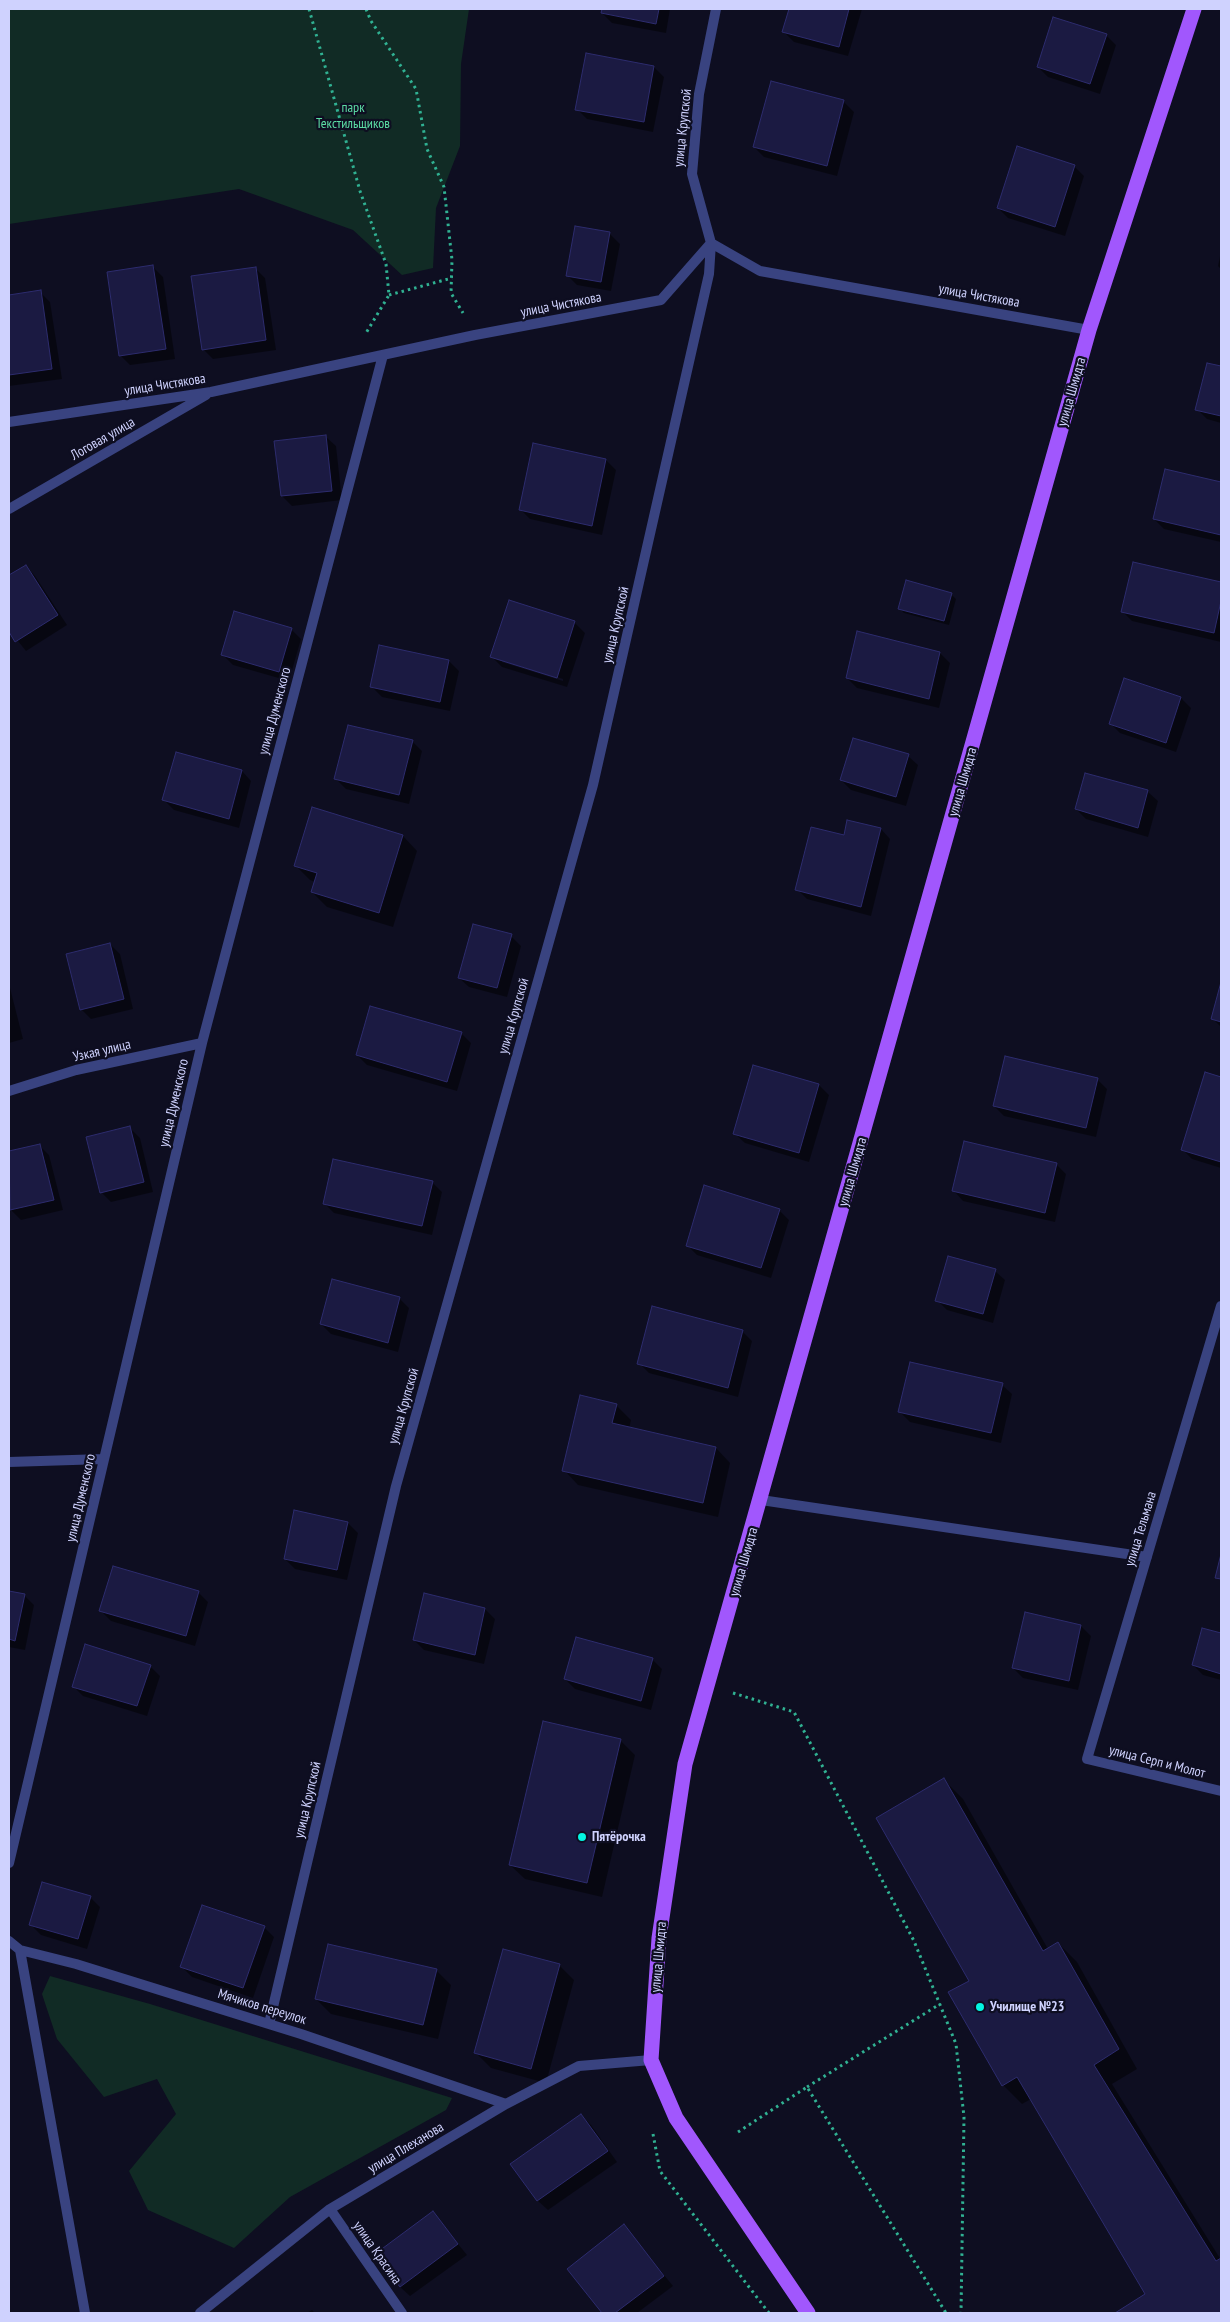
<!DOCTYPE html>
<meta charset="utf-8">
<style>
body{margin:0}
#map{position:relative;width:1230px;height:2322px;overflow:hidden;background:#0e0e21;font-family:"PT Sans Narrow",sans-serif}
canvas{display:block}
.frame{position:absolute;inset:0;border:10px solid #cfd2fe;pointer-events:none}
</style>
<div id="map">
<canvas width="1230" height="2322"></canvas>
<div class="frame"></div>
</div>
<script>
const context = document.querySelector('canvas').getContext('2d');
context.lineJoin = 'round';
function paint(path, color) {
  context.fillStyle = color;
  context.fill(path, 'evenodd');
}
function toPath(rows) {
  const path = new Path2D();
  for (const r of rows) {
    path.moveTo(r[0], r[1]);
    for (let i = 2; i < r.length; i += 2) path.lineTo(r[i], r[i + 1]);
  }
  return path;
}
function trace(path, color, width, dash) {
  context.strokeStyle = color;
  context.lineWidth = width;
  context.lineCap = dash ? 'butt' : 'round';
  context.setLineDash(dash || []);
  context.stroke(path);
}
function drawText(font, color, halo, rows, align = 'center') {
  context.font = font + ' "PT Sans Narrow",sans-serif';
  context.lineWidth = 4.5;
  context.setLineDash([]);
  context.textBaseline = 'middle';
  context.strokeStyle = halo;
  context.fillStyle = color;
  for (const [text, x, y, turn = 0] of rows) {
    context.save();
    context.translate(x, y);
    context.rotate((+turn || 0) * Math.PI / 180);
    context.textAlign = isNaN(turn) ? turn : align;
    if (halo) context.strokeText(text, 0, 0);
    context.fillText(text, 0, 0);
    context.restore();
  }
}
const green = toPath([
 [9,9,469,9,461,64,460,146,436,208,433,268,402,275,353,230,239,189,9,224],
 [50,1976,150,2004,452,2098,446,2110,290,2197,234,2248,148,2210,129,2171,176,2114,157,2079,104,2097,57,2039,42,1994]
]);
const shadow = toPath([
 [603,9,670,9,666,33,612,23,602,13],
 [790,9,862,9,848,56,794,42,784,32],
 [1106,35,1116,45,1100,94,1048,77,1038,67],
 [654,67,664,77,653,132,587,119,577,109],
 [771,83,844,102,854,112,837,176,764,157,754,147],
 [1074,166,1084,176,1065,236,1008,218,998,208],
 [610,234,620,244,611,291,577,285,567,275],
 [1221,252,1221,269,1218,266],
 [153,267,163,277,175,359,130,365,120,355],
 [255,268,265,278,276,350,213,359,203,349],
 [40,292,50,302,62,379,9,386,9,296],
 [1208,364,1221,367,1221,423,1207,419,1197,409],
 [326,437,336,446,342,500,292,506,282,496],
 [606,460,616,470,602,535,530,519,520,509],
 [1165,471,1221,483,1221,542,1164,529,1154,519],
 [1134,563,1221,583,1221,642,1132,621,1122,611],
 [26,566,35,576,67,625,26,651,9,630,9,577],
 [951,594,956,599,949,625,904,613,899,608],
 [510,601,575,623,585,633,567,687,502,667,492,657],
 [502,659,563,679,563,681,502,662],
 [291,629,301,639,289,681,233,665,223,655],
 [858,633,940,653,950,663,939,708,857,688,847,678],
 [449,661,459,671,450,711,382,697,372,687],
 [1181,698,1191,708,1176,752,1120,733,1110,723],
 [412,741,422,751,409,804,346,789,336,779],
 [908,756,918,765,906,806,851,790,841,780],
 [242,771,251,781,239,828,174,810,164,800],
 [1148,792,1158,801,1148,837,1086,819,1076,809],
 [313,808,403,836,417,851,393,927,327,907,312,892,315,882,310,880,296,866],
 [881,829,890,839,871,916,807,899,797,889,845,837],
 [511,936,521,946,507,997,469,987,459,978],
 [110,944,120,954,133,1009,91,1019,81,1009],
 [9,984,23,1039,9,1043],
 [1221,987,1221,1027,1212,1018],
 [461,1033,471,1043,457,1091,367,1065,357,1055],
 [754,1067,819,1085,829,1095,809,1162,745,1143,735,1134],
 [1206,1074,1221,1078,1221,1168,1192,1159,1182,1149],
 [1097,1079,1107,1089,1096,1137,1004,1116,994,1106],
 [130,1128,140,1138,153,1192,111,1202,101,1192],
 [39,1145,49,1155,63,1210,21,1220,11,1210,9,1202,9,1153],
 [1056,1164,1066,1174,1055,1222,963,1201,954,1191],
 [432,1182,442,1192,432,1235,334,1213,324,1203],
 [779,1210,789,1220,771,1278,697,1255,687,1245],
 [995,1271,1005,1280,993,1323,947,1310,937,1300],
 [399,1298,409,1308,398,1352,331,1334,321,1324],
 [742,1331,752,1341,738,1397,649,1373,639,1363],
 [1002,1385,1012,1394,1001,1443,910,1422,900,1412],
 [616,1405,631,1420,629,1429,716,1448,730,1463,718,1517,578,1485,564,1470],
 [348,1523,358,1533,347,1580,295,1569,285,1559],
 [9,1592,24,1595,34,1605,25,1650,9,1647],
 [198,1592,208,1602,195,1646,111,1621,101,1611],
 [485,1609,495,1619,484,1664,424,1650,414,1640],
 [1081,1626,1091,1636,1078,1690,1023,1678,1013,1668],
 [1203,1629,1221,1635,1221,1680,1203,1675,1193,1665],
 [652,1659,662,1669,651,1710,575,1689,565,1679],
 [150,1666,160,1676,147,1716,83,1696,73,1686],
 [620,1740,635,1755,602,1897,525,1879,510,1865],
 [944,1780,963,1799,1048,1949,1058,1943,1077,1962,1137,2069,1112,2084,1221,2260,1221,2313,1117,2313,1147,2295,1031,2099,1022,2104,1003,2085,971,1981],
 [90,1897,100,1907,87,1949,41,1935,31,1925],
 [264,1927,274,1937,253,1998,192,1977,182,1967],
 [559,1965,574,1980,546,2083,491,2068,476,2053],
 [436,1970,451,1985,438,2039,331,2014,316,1999],
 [581,2115,591,2125,617,2162,548,2210,538,2201,512,2164],
 [433,2213,467,2255,410,2296,400,2287],
 [624,2226,673,2286,637,2313,604,2313,569,2269],
 [312,2310,315,2313,307,2313]
]);
const building = toPath([
 [602,9,659,9,656,24,601,13,602,9],
 [789,9,849,9,839,47,782,32,789,9],
 [1053,17,1107,34,1090,84,1037,67,1053,17],
 [586,53,654,66,644,122,575,110,586,53],
 [771,81,844,100,827,166,753,147,771,81],
 [1017,146,1075,165,1055,227,997,208,1017,146],
 [575,226,610,232,601,282,566,276,575,226],
 [153,265,166,349,119,356,107,272,153,265],
 [256,267,266,340,202,350,191,276,256,267],
 [41,290,52,369,9,375,9,295,41,290],
 [1207,363,1221,366,1221,416,1195,410,1207,363],
 [326,435,332,491,281,496,274,441,326,435],
 [533,443,606,459,592,526,519,510,533,443],
 [1165,469,1221,482,1221,535,1153,519,1165,469],
 [1133,562,1221,582,1221,601,1214,633,1121,612,1133,562],
 [26,565,58,615,15,642,9,632,9,575,26,565],
 [906,580,952,593,944,621,898,609,906,580],
 [509,600,575,621,557,678,490,657,509,600],
 [234,611,292,628,279,672,221,655,234,611],
 [857,631,940,652,929,699,846,678,857,631],
 [379,645,449,660,440,702,370,687,379,645],
 [1124,678,1181,697,1166,743,1109,724,1124,678],
 [348,725,413,740,399,795,334,779,348,725],
 [853,738,909,754,896,797,840,780,853,738],
 [176,752,242,770,229,819,162,800,176,752],
 [1085,773,1148,790,1138,828,1075,809,1085,773],
 [312,807,403,835,379,913,311,892,317,873,294,866,312,807],
 [847,820,881,828,861,907,795,890,811,827,844,835,847,820],
 [473,924,512,934,497,988,458,978,473,924],
 [110,943,124,999,80,1010,66,954,110,943],
 [1221,982,1221,1022,1211,1019,1221,982],
 [370,1006,462,1032,447,1082,356,1055,370,1006],
 [1005,1056,1098,1078,1086,1128,993,1106,1005,1056],
 [753,1065,819,1084,799,1153,733,1134,753,1065],
 [1205,1072,1221,1077,1221,1162,1181,1150,1205,1072],
 [130,1126,144,1182,100,1193,86,1137,130,1126],
 [964,1141,1057,1163,1045,1213,952,1191,964,1141],
 [40,1144,54,1200,10,1210,9,1151,40,1144],
 [333,1159,433,1181,422,1226,323,1204,333,1159],
 [704,1185,780,1209,761,1268,686,1246,704,1185],
 [948,1256,996,1269,983,1314,935,1301,948,1256],
 [332,1279,400,1297,388,1343,320,1324,332,1279],
 [652,1306,743,1330,728,1388,637,1364,652,1306],
 [910,1362,1003,1383,991,1433,898,1412,910,1362],
 [580,1395,617,1404,612,1423,716,1447,703,1503,562,1471,580,1395],
 [294,1510,348,1522,337,1570,284,1559,294,1510],
 [1221,1554,1221,1579,1215,1578,1221,1554],
 [113,1566,199,1591,186,1636,99,1611,113,1566],
 [9,1591,25,1594,15,1641,9,1639,9,1591],
 [424,1593,485,1608,475,1655,413,1640,424,1593],
 [1025,1612,1081,1625,1069,1681,1012,1668,1025,1612],
 [1202,1628,1221,1633,1221,1674,1192,1665,1202,1628],
 [576,1637,653,1658,641,1701,564,1679,576,1637],
 [85,1644,151,1665,137,1706,72,1687,85,1644],
 [543,1721,621,1739,587,1883,509,1865,543,1721],
 [944,1778,1043,1951,1058,1942,1119,2049,1094,2065,1216,2261,1221,2258,1221,2313,1115,2313,1145,2294,1017,2077,1002,2086,948,1992,969,1981,876,1818,944,1778],
 [42,1882,91,1896,78,1939,29,1925,42,1882],
 [202,1905,265,1926,243,1988,180,1967,202,1905],
 [328,1944,437,1969,423,2025,315,1999,328,1944],
 [503,1949,560,1964,531,2069,474,2053,503,1949],
 [581,2114,608,2151,537,2201,510,2164,581,2114],
 [433,2211,458,2244,400,2287,375,2254,433,2211],
 [624,2224,664,2276,615,2313,602,2313,567,2269,624,2224]
]);
const path = toPath([
 [309,9,360,191,386,264,389,295,366,333],
 [366,9,371,21,416,89,427,149,444,187,452,260,451,293,463,313],
 [389,295,452,278],
 [733,1693,794,1712,914,1941,956,2044,964,2117,961,2313],
 [807,2087,940,2004],
 [738,2132,807,2087,946,2313],
 [653,2134,660,2171,769,2313]
]);
const street = toPath([
 [711,243,760,271,1089,330],
 [9,422,211,392,475,335,661,300,711,243],
 [9,509,206,395],
 [9,1091,76,1070,202,1043],
 [1221,1306,1087,1759,1221,1791],
 [9,1462,104,1459],
 [761,1500,1147,1557],
 [9,1863,202,1043,383,355],
 [9,1941,20,1950,76,1964,301,2034,506,2104],
 [20,1950,85,2313],
 [269,2024,396,1486,593,785,709,274,711,243,692,174,699,94,716,9],
 [330,2209,402,2313],
 [200,2313,330,2209,506,2104,579,2066,651,2060]
]);
const primary = toPath([
 [808,2313,676,2118,651,2060,659,1938,685,1764,1089,330,1194,9]
]);
const markers = [
 [582,1837,5,"#04f5e2"],
 [980,2007,5,"#04f5e2"]
];
const parkNames = [
 ["парк",353,108],
 ["Текстильщиков",353,124]
];
const streetNames = [
 ["улица Крупской",683,128,-84],
 ["улица Чистякова",979,296,10],
 ["улица Чистякова",561,305,-11],
 ["улица Чистякова",165,385,-9],
 ["улица Шмидта",1072,392,-74],
 ["Логовая улица",103,439,-30],
 ["улица Крупской",616,625,-77],
 ["улица Думенского",275,711,-75],
 ["улица Шмидта",963,782,-74],
 ["улица Крупской",514,1016,-74],
 ["Узкая улица",102,1051,-13],
 ["улица Думенского",174,1103,-77],
 ["улица Шмидта",853,1172,-74],
 ["улица Крупской",404,1406,-74],
 ["улица Думенского",81,1498,-77],
 ["улица Тельмана",1141,1529,-73],
 ["улица Шмидта",744,1562,-74],
 ["улица Серп и Молот",1157,1762,14],
 ["улица Крупской",308,1800,-77],
 ["улица Шмидта",659,1957,-85],
 ["Мячиков переулок",262,2007,17],
 ["улица Плеханова",406,2148,-31],
 ["улица Красина",377,2253,55]
];
const poiNames = [
 ["Пятёрочка",592,1837],
 ["Училище №23",990,2007]
];
paint(green, '#112b25');
paint(shadow, '#0007');
paint(building, '#1b1a42');
trace(building, '#2d2c6e', 1);
trace(path, '#30b192', 3, [2.5, 4]);
trace(street, '#394380', 10);
trace(primary, '#a157fd', 15);
for (const [x, y, r, color] of markers) {
  const dot = new Path2D();
  dot.arc(x, y, r, 0, 2 * Math.PI);
  context.fillStyle = color;
  context.fill(dot);
  trace(dot, '#0e0e21', 2);
}
drawText('14px', '#5cdda5', '#0e0e21', parkNames);
drawText('14px', '#cfd2fe', '#0e0e21', streetNames);
drawText('bold 14px', '#cfd2fe', '#0e0e21', poiNames, 'left');
</script>
